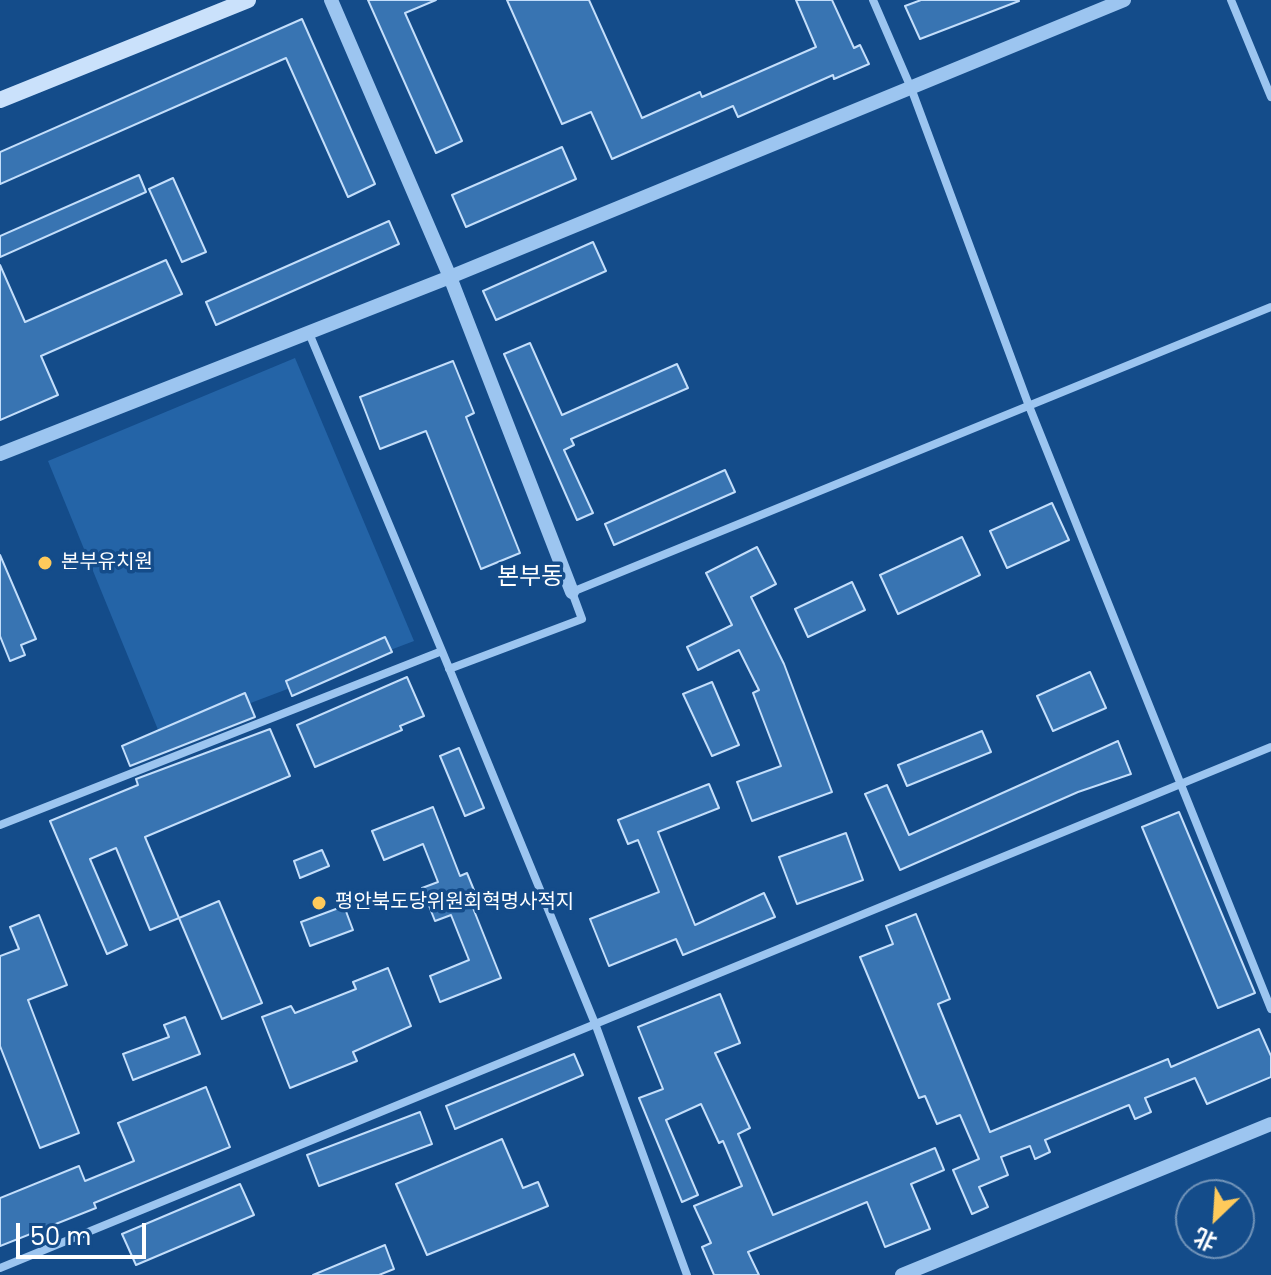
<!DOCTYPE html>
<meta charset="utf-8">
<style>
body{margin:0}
#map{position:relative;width:1271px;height:1275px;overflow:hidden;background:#144c8a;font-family:Poppins,"Noto Sans SC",sans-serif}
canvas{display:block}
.north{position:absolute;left:1175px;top:1179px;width:80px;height:80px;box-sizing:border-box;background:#144c8a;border:2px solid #7294b9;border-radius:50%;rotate:205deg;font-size:22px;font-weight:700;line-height:32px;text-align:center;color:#fff}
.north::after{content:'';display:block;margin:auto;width:28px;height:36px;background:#ffca5b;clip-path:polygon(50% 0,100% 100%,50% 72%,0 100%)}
.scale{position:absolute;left:16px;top:1223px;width:130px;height:36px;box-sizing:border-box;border:4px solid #fff;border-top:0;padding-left:10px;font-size:24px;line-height:28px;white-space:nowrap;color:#fff;-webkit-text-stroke:6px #144c8a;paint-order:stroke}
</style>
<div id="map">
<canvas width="1271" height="1275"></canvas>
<div class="north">北</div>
<div class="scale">50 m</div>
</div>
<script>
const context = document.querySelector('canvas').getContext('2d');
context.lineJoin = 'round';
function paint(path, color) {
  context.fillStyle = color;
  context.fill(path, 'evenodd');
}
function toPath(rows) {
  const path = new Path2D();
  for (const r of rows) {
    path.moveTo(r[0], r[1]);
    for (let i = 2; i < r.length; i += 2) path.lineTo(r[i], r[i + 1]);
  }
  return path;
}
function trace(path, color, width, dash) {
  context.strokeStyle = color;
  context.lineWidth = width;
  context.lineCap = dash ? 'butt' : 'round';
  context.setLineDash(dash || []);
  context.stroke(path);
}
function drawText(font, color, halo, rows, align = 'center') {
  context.font = font + ' Poppins,"Noto Sans KR",sans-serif';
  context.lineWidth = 7;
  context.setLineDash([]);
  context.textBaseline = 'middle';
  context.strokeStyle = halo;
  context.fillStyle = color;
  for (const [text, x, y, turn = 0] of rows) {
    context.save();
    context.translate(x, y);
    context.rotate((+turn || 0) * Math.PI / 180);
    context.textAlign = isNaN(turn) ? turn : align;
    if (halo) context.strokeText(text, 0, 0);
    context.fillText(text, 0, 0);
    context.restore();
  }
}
const green = toPath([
 [295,358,414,641,161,737,48,461]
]);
const building = toPath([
 [368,0,436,0,405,13,462,141,436,153,368,0],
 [507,0,589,0,642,118,700,92,702,97,816,47,796,0,832,0,854,48,860,45,869,64,834,79,833,75,738,117,733,106,612,159,591,112,562,124,507,0],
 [921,0,1018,0,1019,1,920,39,905,6,921,0],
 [302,19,375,184,348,197,286,58,0,184,0,152,302,19],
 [562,147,576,179,466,227,452,195,562,147],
 [139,175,146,192,0,257,0,236,139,175],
 [173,178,206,252,182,262,149,189,173,178],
 [389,221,399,244,216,325,206,302,389,221],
 [593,242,606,271,496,320,483,291,593,242],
 [166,260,182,294,41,356,58,395,0,420,0,265,25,322,166,260],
 [530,343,562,415,677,364,688,388,571,439,574,445,564,450,593,513,577,520,504,354,530,343],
 [453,361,474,413,466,417,520,553,481,569,426,431,380,449,360,397,453,361],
 [725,470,735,492,614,545,605,524,725,470],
 [1052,503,1069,540,1007,568,990,531,1052,503],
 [962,537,980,575,898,614,880,575,962,537],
 [757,547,776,584,751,597,784,664,832,792,752,821,737,782,781,766,753,693,759,690,739,650,698,670,687,647,732,625,706,573,757,547],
 [0,555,36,639,21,645,25,655,10,661,0,636,0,555],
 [852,582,865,610,808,637,795,609,852,582],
 [385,637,392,652,292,696,286,681,385,637],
 [1090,672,1106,708,1053,731,1037,696,1090,672],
 [407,677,424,716,400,726,402,730,315,767,297,725,407,677],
 [712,682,739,745,712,756,683,694,712,682],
 [245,693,255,717,130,766,122,746,245,693],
 [270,729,290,776,145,837,179,918,150,930,116,848,90,859,127,945,107,954,50,821,138,785,136,779,270,729],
 [982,731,991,752,907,786,898,765,982,731],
 [1118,741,1131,774,1078,792,900,870,865,794,887,785,909,835,1118,741],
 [459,748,484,808,465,816,440,756,459,748],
 [709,784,719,808,658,832,695,925,764,893,775,917,683,955,676,939,609,966,590,919,659,892,638,840,628,844,618,820,709,784],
 [433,807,460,876,467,873,480,905,473,908,501,978,440,1002,430,976,469,960,451,915,435,921,422,888,438,882,423,844,384,860,372,831,433,807],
 [1179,812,1255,993,1218,1008,1142,827,1179,812],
 [846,833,863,880,797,904,779,857,846,833],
 [322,850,329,866,300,878,294,861,322,850],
 [219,901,262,1003,222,1019,179,918,219,901],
 [344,906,353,930,310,946,301,922,344,906],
 [916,914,950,999,938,1004,990,1132,1168,1059,1171,1067,1259,1029,1271,1056,1271,1077,1207,1104,1195,1078,1145,1098,1151,1112,1135,1119,1129,1105,1045,1140,1050,1152,1035,1159,1030,1146,1001,1157,1008,1175,979,1187,988,1207,972,1214,953,1170,979,1159,960,1115,937,1124,925,1096,919,1098,860,957,893,944,886,926,916,914],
 [39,915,67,985,28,1000,79,1133,40,1148,0,1046,0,956,19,949,10,927,39,915],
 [388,968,411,1026,353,1052,357,1061,290,1088,262,1017,291,1006,295,1013,356,989,353,982,388,968],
 [720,994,740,1043,715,1053,750,1128,738,1134,773,1215,935,1148,944,1170,911,1184,930,1229,885,1247,867,1202,748,1252,759,1275,714,1275,702,1247,711,1243,694,1206,742,1186,723,1141,719,1143,701,1104,666,1120,698,1195,682,1202,639,1098,663,1089,638,1027,720,994],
 [185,1017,200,1054,133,1080,123,1054,169,1037,164,1025,185,1017],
 [574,1054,583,1075,455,1129,446,1106,574,1054],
 [206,1087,230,1147,94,1203,96,1208,0,1246,0,1198,79,1166,85,1181,134,1161,118,1123,206,1087],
 [420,1112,432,1144,319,1186,307,1155,420,1112],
 [502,1139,523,1188,538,1182,548,1206,427,1255,396,1184,502,1139],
 [240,1184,254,1215,136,1265,122,1234,240,1184],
 [385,1245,394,1269,379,1275,313,1275,385,1245]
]);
const minor = toPath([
 [873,0,911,88,1029,406,1271,1009],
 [1231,0,1271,97],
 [442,651,596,1026,687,1275],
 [449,669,582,619,572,592,1271,307],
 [0,825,442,651,309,333],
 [0,1268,1271,747]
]);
const tertiary = toPath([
 [331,0,450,277,572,592],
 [0,454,450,277,1124,0],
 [902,1275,1271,1124]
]);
const secondary = toPath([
 [0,100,248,0]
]);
const markers = [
 [45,563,8,"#ffca5b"],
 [319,903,8,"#ffca5b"]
];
const poiNames = [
 ["본부유치원",61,563],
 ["평안북도당위원회혁명사적지",335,903]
];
const quarterNames = [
 ["본부동",530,578]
];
paint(green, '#2464a7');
paint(building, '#3874b2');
trace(building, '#c3defb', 2);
trace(minor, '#9cc5f0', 8);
trace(tertiary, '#9cc5f0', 14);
trace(secondary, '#cae1fb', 16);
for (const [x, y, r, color] of markers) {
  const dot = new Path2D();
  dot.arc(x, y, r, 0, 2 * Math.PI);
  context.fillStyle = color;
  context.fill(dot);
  trace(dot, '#144c8a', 3);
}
drawText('20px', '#fff', '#144c8a', poiNames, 'left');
drawText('24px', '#fff', '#144c8a', quarterNames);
</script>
